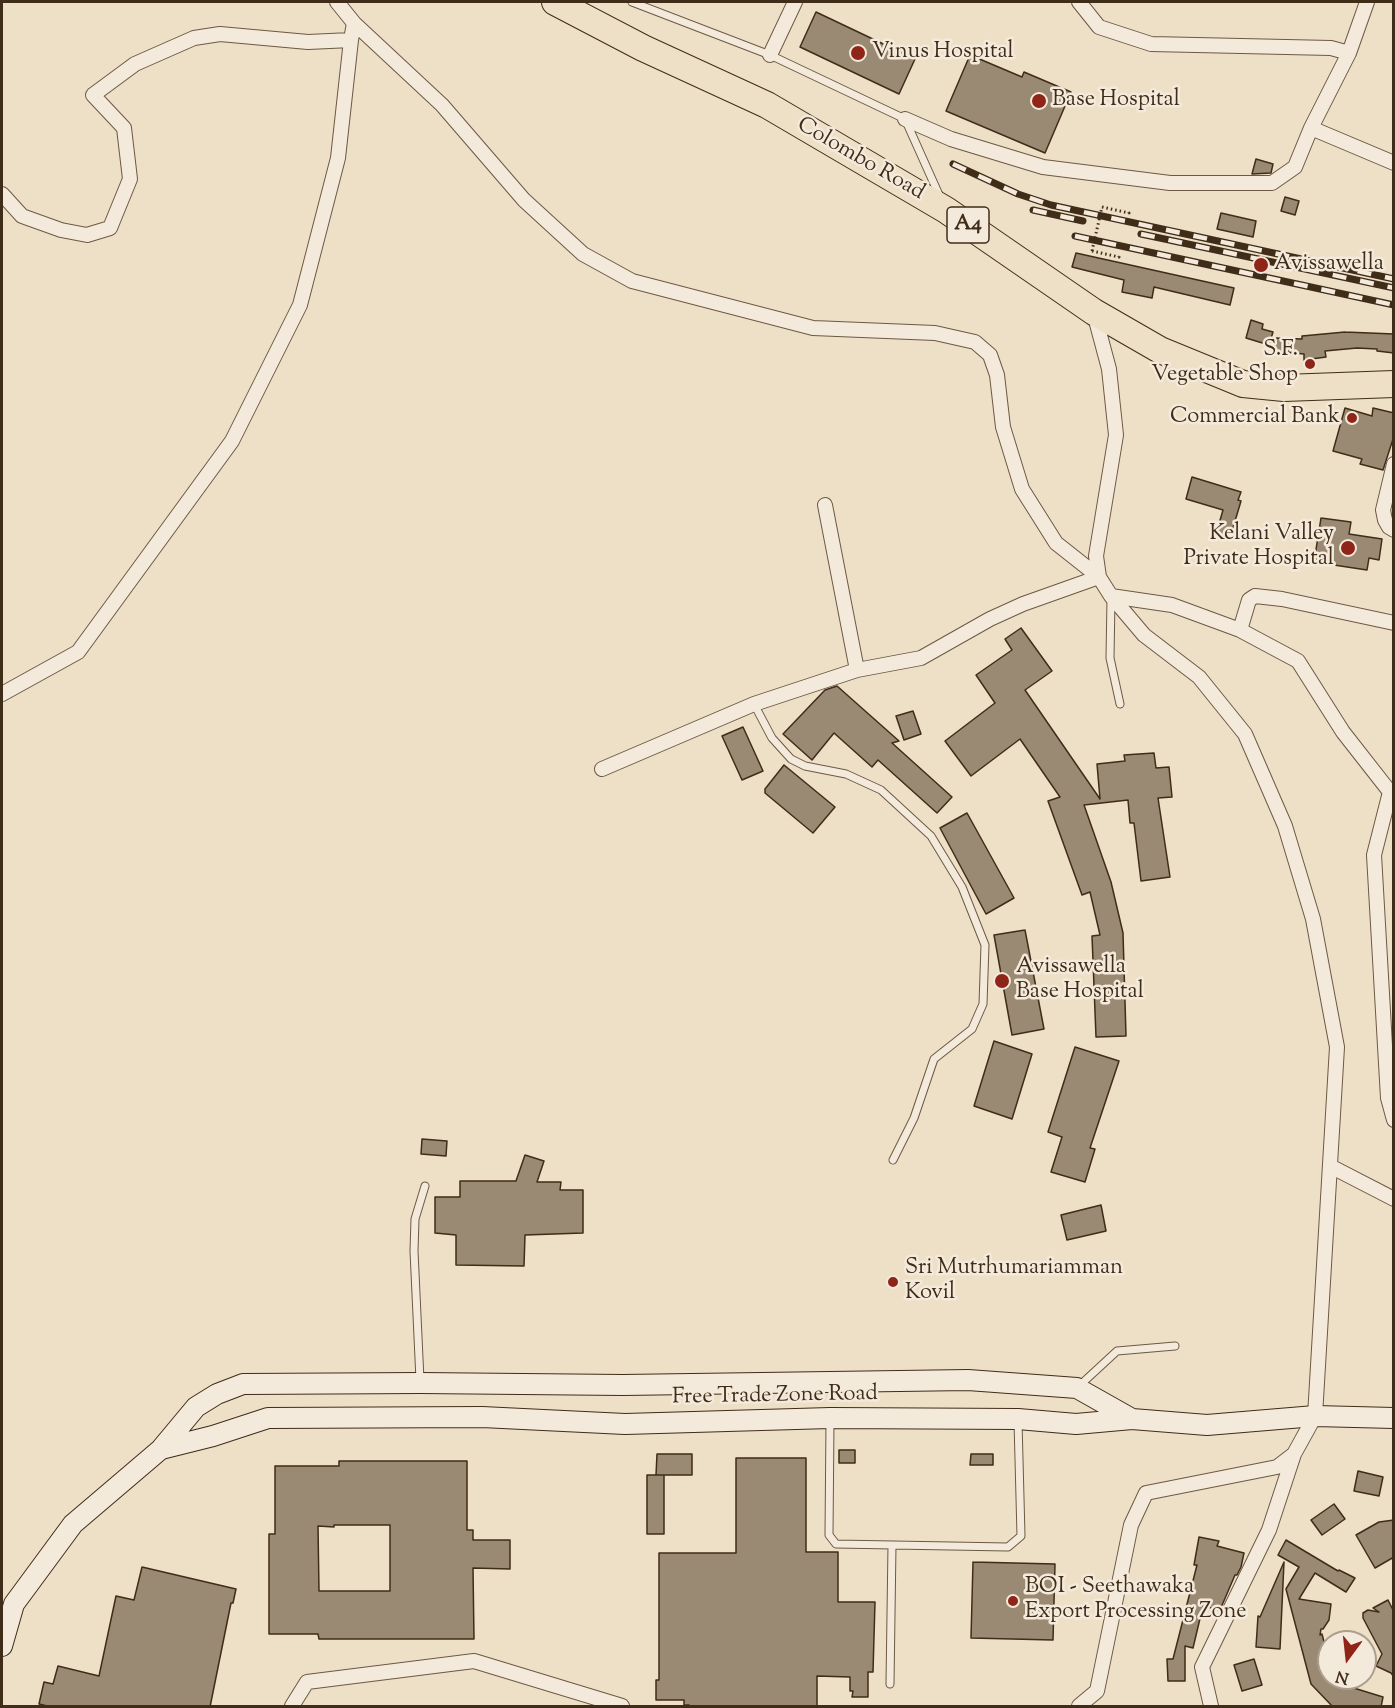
<!DOCTYPE html>
<style>
body{margin:0}
#map{position:relative;width:1395px;height:1708px;overflow:hidden;background:#eedfc7;font-family:"Sorts Mill Goudy",serif}
canvas{display:block}
.frame{position:absolute;inset:0;border:3px solid #3f2c19;pointer-events:none}
.north{position:absolute;left:1317px;top:1630px;width:60px;height:60px;box-sizing:border-box;background:#f4eadb;border:2px solid #ac9e8d;border-radius:50%;rotate:195deg;font-size:16px;font-weight:700;line-height:24px;text-align:center;color:#3f2c19}
.north::after{content:'';display:block;margin:auto;width:21px;height:27px;background:#8f2418;clip-path:polygon(50% 0,100% 100%,50% 72%,0 100%)}
</style>
<div id="map">
<canvas width="1395" height="1708"></canvas>
<div class="frame"></div>
<div class="north">N</div>
</div>
<script>
const context = document.querySelector('canvas').getContext('2d');
context.lineJoin = 'round';
function paint(path, color) {
  context.fillStyle = color;
  context.fill(path, 'evenodd');
}
function toPath(rows) {
  const path = new Path2D();
  for (const r of rows) {
    path.moveTo(r[0], r[1]);
    for (let i = 2; i < r.length; i += 2) path.lineTo(r[i], r[i + 1]);
  }
  return path;
}
function trace(path, color, width, dash) {
  context.strokeStyle = color;
  context.lineWidth = width;
  context.lineCap = dash ? 'butt' : 'round';
  context.setLineDash(dash || []);
  context.stroke(path);
}
function drawText(font, color, halo, rows, align = 'center') {
  context.font = font + ' "Sorts Mill Goudy",serif';
  context.lineWidth = 5;
  context.setLineDash([]);
  context.textBaseline = 'middle';
  context.strokeStyle = halo;
  context.fillStyle = color;
  for (const [text, x, y, turn = 0] of rows) {
    context.save();
    context.translate(x, y);
    context.rotate((+turn || 0) * Math.PI / 180);
    context.textAlign = isNaN(turn) ? turn : align;
    if (halo) context.strokeText(text, 0, 0);
    context.fillText(text, 0, 0);
    context.restore();
  }
}
const building = toPath([
 [816,12,915,59,899,94,800,47,816,12],
 [970,55,1022,77,1024,72,1071,92,1045,153,946,111,970,55],
 [1256,159,1273,164,1271,173,1252,174,1256,159],
 [1285,197,1299,201,1295,215,1281,211,1285,197],
 [1221,213,1256,221,1253,237,1217,229,1221,213],
 [1076,253,1234,288,1230,305,1154,287,1152,298,1122,292,1124,280,1072,267,1076,253],
 [1251,320,1263,324,1262,329,1273,332,1269,345,1246,338,1251,320],
 [1345,332,1394,334,1394,353,1377,351,1377,349,1357,348,1325,351,1326,357,1304,360,1304,354,1273,351,1275,338,1302,339,1302,336,1345,332],
 [1345,408,1372,416,1373,408,1394,413,1394,436,1383,470,1360,464,1362,459,1333,451,1345,408],
 [1192,477,1241,492,1238,500,1241,501,1230,538,1216,534,1223,510,1186,499,1192,477],
 [1321,518,1351,522,1349,534,1382,539,1379,560,1369,558,1367,570,1314,562,1321,518],
 [1021,628,1052,671,1025,690,1100,799,1097,764,1125,761,1124,755,1154,753,1156,768,1169,767,1172,797,1158,798,1170,877,1141,881,1134,823,1130,823,1128,800,1084,805,1111,882,1123,933,1126,1036,1096,1037,1092,936,1100,935,1090,892,1082,895,1048,801,1060,797,1020,739,971,776,945,741,995,703,976,675,1012,650,1005,639,1021,628],
 [837,686,899,741,892,743,952,797,937,813,878,760,872,767,834,733,812,760,783,734,825,690,837,686],
 [913,711,921,734,904,740,896,716,913,711],
 [743,727,763,771,742,780,722,736,743,727],
 [784,765,835,807,813,833,765,793,765,789,784,765],
 [967,813,1014,898,986,914,940,828,967,813],
 [1025,930,1044,1029,1012,1035,994,935,1025,930],
 [994,1041,1032,1054,1012,1119,974,1106,994,1041],
 [1075,1047,1119,1061,1090,1148,1095,1149,1085,1182,1051,1172,1062,1137,1048,1132,1075,1047],
 [422,1139,447,1141,446,1156,421,1154,422,1139],
 [525,1155,544,1161,537,1182,561,1182,560,1190,583,1190,583,1233,525,1235,524,1266,456,1265,456,1235,435,1233,435,1197,460,1197,460,1181,516,1181,525,1155],
 [1101,1205,1106,1231,1067,1240,1061,1215,1101,1205],
 [839,1450,855,1450,855,1463,839,1463,839,1450],
 [657,1454,692,1454,692,1475,656,1475,657,1454],
 [971,1454,993,1454,993,1465,970,1465,971,1454],
 [736,1458,806,1458,806,1552,838,1552,838,1602,875,1602,873,1672,868,1672,868,1697,852,1697,853,1691,850,1691,850,1677,817,1676,817,1707,689,1707,689,1705,684,1705,684,1700,656,1700,656,1680,659,1680,659,1553,736,1553,736,1458],
 [339,1461,467,1461,467,1530,473,1530,473,1540,510,1540,510,1569,473,1568,474,1639,319,1639,318,1634,269,1634,269,1534,275,1534,275,1466,339,1466,339,1461],
 [334,1525,390,1525,390,1591,319,1591,318,1526,334,1527,334,1525],
 [1358,1471,1383,1477,1379,1496,1354,1491,1358,1471],
 [647,1475,664,1475,664,1534,647,1534,647,1475],
 [1334,1504,1345,1519,1322,1535,1311,1520,1334,1504],
 [1394,1520,1394,1557,1375,1568,1356,1535,1379,1522,1394,1520],
 [1199,1537,1219,1541,1217,1546,1244,1553,1241,1567,1237,1575,1235,1575,1220,1610,1203,1606,1193,1648,1185,1646,1185,1681,1168,1681,1167,1659,1173,1659,1197,1565,1194,1565,1199,1537],
 [1286,1540,1338,1571,1339,1570,1355,1578,1346,1592,1315,1573,1299,1599,1331,1604,1329,1620,1323,1629,1321,1629,1320,1635,1322,1634,1329,1661,1329,1678,1337,1678,1344,1685,1383,1697,1381,1707,1333,1707,1311,1684,1286,1589,1299,1567,1278,1555,1286,1540],
 [973,1562,1055,1564,1053,1640,971,1638,973,1562],
 [1284,1562,1280,1649,1256,1647,1258,1616,1260,1617,1284,1562],
 [142,1567,236,1589,233,1603,231,1603,210,1707,51,1707,39,1704,44,1682,53,1684,58,1666,99,1676,116,1596,134,1600,142,1567],
 [1388,1600,1394,1612,1394,1677,1391,1673,1376,1666,1382,1654,1363,1618,1363,1613,1368,1610,1379,1612,1373,1608,1388,1600],
 [1254,1659,1262,1685,1242,1691,1234,1665,1254,1659]
]);
const path = toPath([
 [1102,207,1129,213,1128,215],
 [1092,251,1119,257,1119,255]
]);
const lane = toPath([
 [632,2,770,55,905,119,940,197],
 [1111,599,1110,658,1120,704],
 [754,704,772,738,791,759,805,766,846,774,881,790,931,836,962,887,985,945,983,1004,972,1029,934,1059,914,1118,893,1160],
 [420,1380,414,1251,415,1219,425,1186],
 [1078,1387,1117,1351,1175,1346],
 [830,1421,829,1535,836,1544,1008,1547,1021,1536,1018,1421],
 [890,1684,892,1545]
]);
const street = toPath([
 [1079,2,1099,27,1151,44,1331,48,1349,53],
 [354,23,442,105,524,200,583,254,632,281,813,328,935,333,975,342,990,355,997,375,1003,427,1022,489,1056,543,1099,577],
 [770,55,795,2],
 [905,119,951,139,1043,167,1170,183,1272,183,1295,167,1311,128,1349,53,1367,2],
 [1311,128,1394,163],
 [2,194,22,216,61,230,87,235,110,228,130,179,124,128,93,95,135,64,194,38,220,34,308,42,351,40,354,23,337,2],
 [1394,464,1383,510,1385,520,1389,527,1394,530],
 [825,505,857,670],
 [1111,596,1172,605,1240,630,1298,661,1343,732,1390,792,1394,791],
 [1240,630,1249,600,1255,596,1282,599,1394,623],
 [2,694,78,652,232,441,300,305,338,158,351,40],
 [602,769,754,704,857,670,921,658,990,619,1023,604,1099,577],
 [1390,792,1374,855,1388,1098,1394,1120],
 [1330,1166,1394,1199],
 [292,1706,307,1682,474,1661,622,1706],
 [1079,1706,1097,1691,1131,1525,1146,1493,1277,1467,1294,1454,1315,1416,1337,1047,1313,919,1285,826,1245,734,1199,677,1144,635,1111,596,1099,577,1096,556,1116,435,1109,369,1094,313],
 [1211,1706,1202,1667,1269,1530,1294,1454]
]);
const secondary = toPath([
 [161,1449,213,1436,268,1418,482,1417,625,1424,830,1418,1018,1419,1076,1424,1132,1419,1207,1425,1315,1416,1394,1418],
 [2,1646,14,1604,73,1524,161,1449,196,1407,217,1394,243,1384,420,1383,623,1385,968,1380,1077,1388,1132,1419]
]);
const highway = toPath([
 [555,2,643,48,767,105,946,210,1094,312,1160,350,1243,384,1284,388,1394,384]
]);
const rail = toPath([
 [953,164,1018,194,1051,205,1394,279],
 [1033,210,1083,221],
 [1141,234,1394,288],
 [1075,236,1394,305]
]);
const pathBridge = toPath([
 [1092,251,1102,207]
]);
const markers = [
 [858,53,8,"#8f2418"],
 [1039,101,8,"#8f2418"],
 [1261,265,8,"#8f2418"],
 [1310,364,6,"#8f2418"],
 [1352,418,6,"#8f2418"],
 [1348,548,8,"#8f2418"],
 [1002,981,8,"#8f2418"],
 [893,1282,6,"#8f2418"],
 [1013,1601,6,"#8f2418"]
];
const shields = [
 [968,225,42]
];
const shieldNames = [
 ["A4",968,225]
];
const poiNames = [
 ["Vinus Hospital",872,53],
 ["Base Hospital",1052,101],
 ["Avissawella",1274,265],
 ["S.F.",1298,351,"right"],
 ["Vegetable Shop",1298,376,"right"],
 ["Commercial Bank",1340,418,"right"],
 ["Kelani Valley",1334,535,"right"],
 ["Private Hospital",1334,560,"right"],
 ["Avissawella",1016,968],
 ["Base Hospital",1016,993],
 ["Sri Mutrhumariamman",905,1269],
 ["Kovil",905,1294],
 ["BOI - Seethawaka",1025,1588],
 ["Export Processing Zone",1025,1613]
];
const streetNames = [
 ["Colombo Road",860,160,30],
 ["Free Trade Zone Road",775,1397,-1]
];
paint(building, '#9a8973');
trace(building, '#3f2c19', 1.5);
trace(lane, '#6b5944', 9);
trace(street, '#6b5944', 16);
trace(secondary, '#3f2c19', 22);
trace(highway, '#3f2c19', 28);
trace(path, '#3f2c19', 3, [1.5, 3]);
trace(lane, '#f4eadb', 7);
trace(street, '#f4eadb', 14);
trace(secondary, '#f4eadb', 20);
trace(highway, '#eedfc7', 26);
trace(rail, '#3f2c19', 7);
trace(rail, '#f4eadb', 4.5, [14]);
trace(pathBridge, '#3f2c19', 3, [1.5, 3]);
for (const [x, y, r, color] of markers) {
  const dot = new Path2D();
  dot.arc(x, y, r, 0, 2 * Math.PI);
  context.fillStyle = color;
  context.fill(dot);
  trace(dot, '#f4eadb', 2);
}
for (const [x, y, w] of shields) {
  const box = new Path2D();
  box.roundRect(x - w / 2, y - 18, w, 36, 4.5);
  context.fillStyle = '#f4eadb';
  context.fill(box);
  trace(box, '#3f2c19', 1.5);
}
drawText('bold 21px', '#3f2c19', null, shieldNames);
drawText('22px', '#3f2c19', '#f4eadb', poiNames, 'left');
drawText('22px', '#3f2c19', '#f4eadb', streetNames);
</script>
